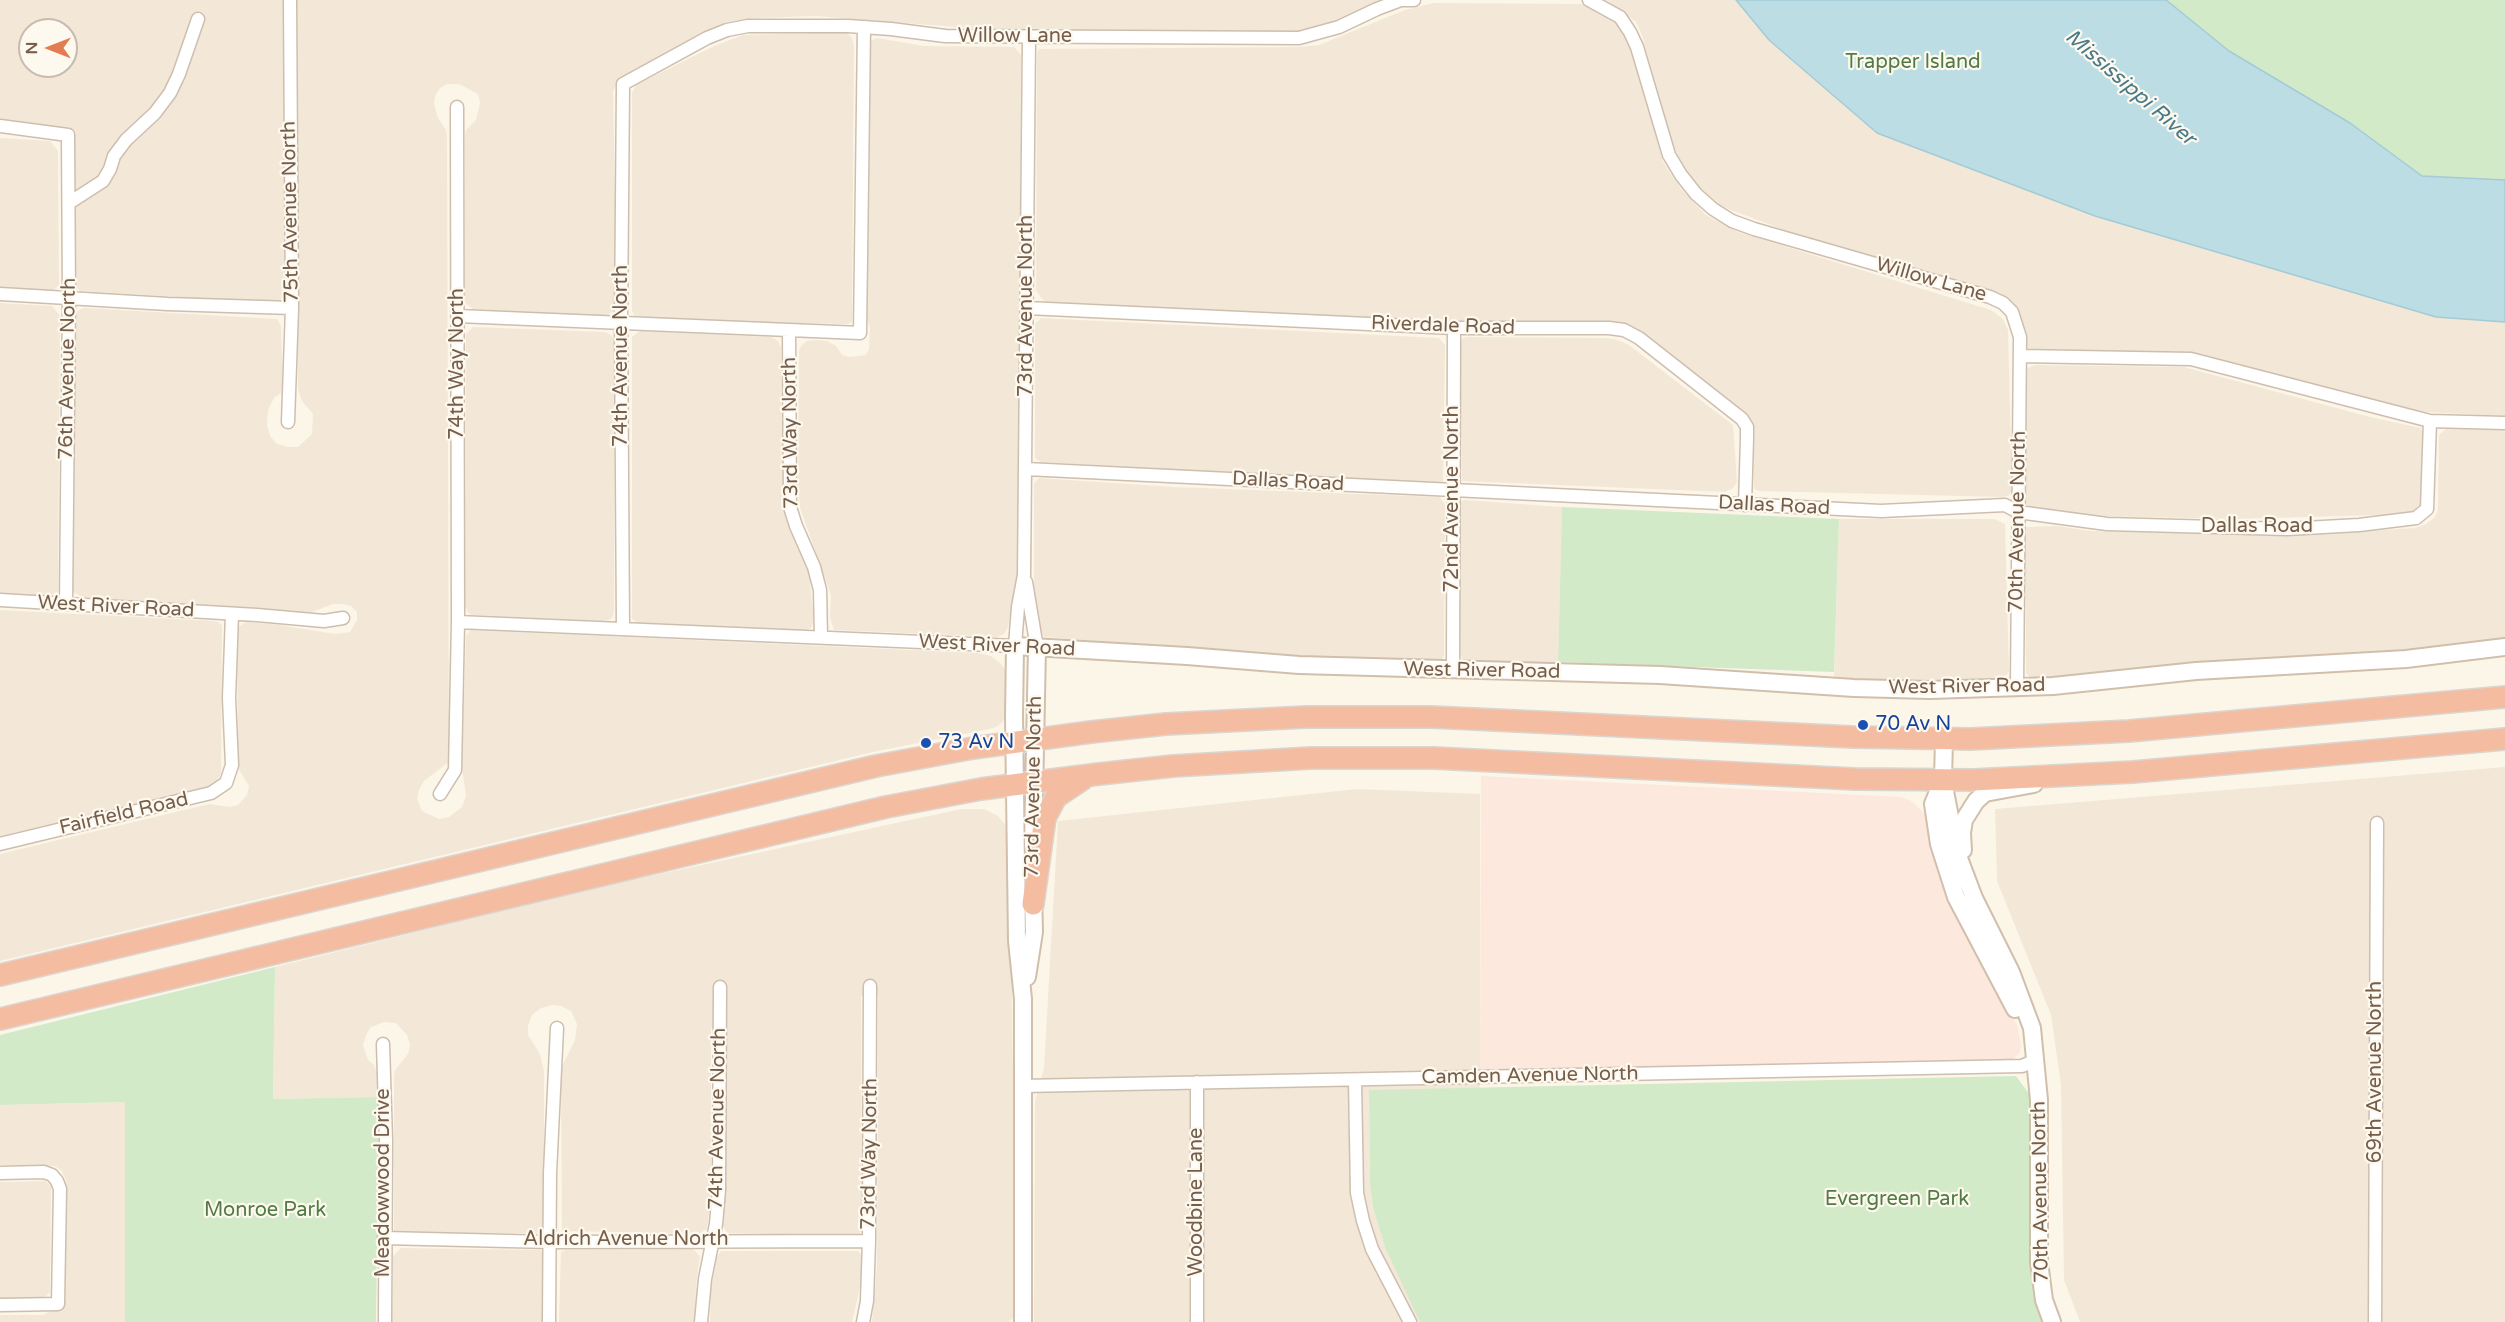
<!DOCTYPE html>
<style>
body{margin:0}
#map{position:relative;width:2505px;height:1322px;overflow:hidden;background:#fcf6e8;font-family:"Varela Round",sans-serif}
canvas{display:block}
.north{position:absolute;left:18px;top:18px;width:60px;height:60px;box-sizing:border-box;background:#fef9ef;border:2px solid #c8bbae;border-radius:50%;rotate:270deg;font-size:16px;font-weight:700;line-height:24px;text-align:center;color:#765e4d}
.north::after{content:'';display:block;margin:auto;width:21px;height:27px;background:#e27c52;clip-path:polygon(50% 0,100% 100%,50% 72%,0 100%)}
</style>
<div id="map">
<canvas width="2505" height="1322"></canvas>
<div class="north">N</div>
</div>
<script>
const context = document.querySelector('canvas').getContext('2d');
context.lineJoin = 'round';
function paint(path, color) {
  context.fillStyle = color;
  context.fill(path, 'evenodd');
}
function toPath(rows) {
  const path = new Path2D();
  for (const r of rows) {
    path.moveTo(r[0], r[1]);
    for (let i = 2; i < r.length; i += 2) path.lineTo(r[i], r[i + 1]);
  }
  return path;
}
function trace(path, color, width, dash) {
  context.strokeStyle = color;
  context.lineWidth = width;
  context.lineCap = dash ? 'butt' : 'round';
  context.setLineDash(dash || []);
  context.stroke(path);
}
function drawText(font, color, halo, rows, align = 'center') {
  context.font = font + ' "Varela Round",sans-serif';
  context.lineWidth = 4.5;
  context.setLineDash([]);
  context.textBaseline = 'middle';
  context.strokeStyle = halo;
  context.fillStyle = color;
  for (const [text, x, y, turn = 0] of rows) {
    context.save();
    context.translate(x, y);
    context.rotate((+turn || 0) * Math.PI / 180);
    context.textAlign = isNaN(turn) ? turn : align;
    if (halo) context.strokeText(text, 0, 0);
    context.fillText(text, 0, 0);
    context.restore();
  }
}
const residential = toPath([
 [0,0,1392,0,1308,32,1019,32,816,16,756,18,727,22,695,36,620,80,613,91,617,306,614,311,607,315,595,316,473,309,465,303,465,136,466,130,476,120,480,103,478,94,459,84,447,84,440,88,435,96,434,103,438,118,446,130,447,137,449,762,424,781,419,790,417,799,422,811,439,819,449,817,462,807,466,796,462,768,466,637,470,630,978,653,991,656,999,662,1006,670,1011,681,1009,708,1002,723,994,728,873,752,0,961,0,854,209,804,230,807,238,805,247,795,249,786,238,768,237,630,240,626,246,622,279,625,335,634,350,632,357,620,357,612,351,606,343,604,333,604,309,613,82,597,73,592,72,586,74,314,79,310,85,308,277,319,281,326,283,385,281,393,274,398,268,410,267,425,270,436,277,444,288,447,298,447,312,434,313,414,302,401,298,390,297,3,285,4,284,296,277,303,80,291,76,287,73,143,66,130,59,128,0,123],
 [30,30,66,30,66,66,30,66],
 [1606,0,1736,0,1769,40,1877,133,2095,216,2436,317,2505,322,2505,416,2408,411,2203,356,2174,352,2028,349,2018,313,2012,305,1824,245,1715,204,1700,189,1680,161,1667,128,1642,35,1636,22],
 [1434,3,1583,4,1603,11,1617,21,1630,40,1663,162,1682,190,1706,215,1738,232,1991,310,2003,319,2008,330,2012,491,2008,496,2002,497,1759,491,1754,489,1753,423,1624,326,1610,321,1442,321,1055,305,1043,300,1036,291,1037,54,1039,49,1298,47,1319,45,1405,10],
 [847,32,852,38,854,45,852,322,849,324,641,320,636,318,632,311,632,93,636,85,714,46,743,35],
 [877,38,924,46,1014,47,1021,55,1019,566,1008,627,1004,634,997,637,834,630,830,618,831,595,800,508,798,483,799,350,802,345,807,341,817,340,827,341,836,346,842,355,850,357,866,355,869,348,870,328,867,318,870,44,872,40],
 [0,138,50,141,58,151,59,285,55,289,48,291,0,288],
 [0,303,52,306,60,316,58,591,50,596,0,593],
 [1041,318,1439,338,1445,345,1443,483,1437,485,1041,462,1035,458,1035,324],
 [473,327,605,332,611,335,615,342,614,613,611,619,604,621,472,615,468,613,465,605,466,334],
 [640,331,771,337,778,341,781,348,783,506,809,573,814,620,811,628,805,630,638,623,632,619,632,337],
 [1467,337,1606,338,1618,340,1629,345,1733,425,1737,482,1733,488,1725,492,1462,481,1460,344,1463,338],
 [2035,365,2184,367,2370,417,2421,428,2423,434,2421,510,2415,514,2236,519,2093,516,2029,507,2025,503,2025,369],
 [2446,429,2505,430,2505,638,2438,649,2288,657,2037,680,2031,679,2026,673,2025,532,2027,527,2057,526,2091,531,2295,535,2415,528,2426,524,2435,517,2438,510,2439,435],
 [1039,478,1174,487,1440,497,1445,504,1444,655,1442,660,1435,664,1240,653,1045,637,1038,631,1034,589,1034,483],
 [1465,500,1562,507,1558,666,1468,663,1462,659,1460,653,1459,507,1461,501],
 [1839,519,1994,519,2005,524,2009,672,2004,677,1995,682,1834,679],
 [0,610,216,621,222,625,221,773,216,783,211,788,0,836],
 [2505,767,2505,1322,2080,1322,2064,1280,2061,1085,2051,1015,1997,881,1995,809],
 [1357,789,1480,794,1480,1088,1369,1091,1370,1184,1373,1207,1420,1322,1034,1322,1035,1101,1044,1068,1058,821],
 [961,809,984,809,998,816,1007,827,1010,840,1016,1315,1009,1322,872,1322,877,1267,878,995,861,996,862,1231,856,1236,729,1233,726,1231,723,1226,722,1028,711,1028,711,1198,707,1229,699,1234,562,1231,561,1068,575,1040,577,1024,571,1011,561,1006,553,1005,541,1008,532,1015,528,1026,528,1035,540,1054,544,1071,544,1229,541,1233,398,1233,394,1231,394,1076,395,1070,408,1054,410,1045,407,1035,396,1023,384,1022,371,1027,366,1035,363,1045,368,1060,374,1065,377,1073,379,1097,273,1099,275,967,590,889],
 [125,1102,125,1322,0,1322,0,1315,43,1315,63,1305,66,1296,66,1180,61,1170,55,1166,0,1165,0,1105],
 [45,1181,51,1186,50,1292,44,1298,0,1299,0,1182],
 [401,1248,540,1250,544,1253,544,1322,392,1322,393,1256],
 [693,1249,700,1256,696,1285,695,1322,559,1322,561,1252,566,1250],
 [721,1251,858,1251,861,1255,861,1283,852,1322,710,1322,711,1291,716,1258]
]);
const commercial = toPath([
 [1481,776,1901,797,1911,801,1926,815,1941,880,1966,937,2017,1025,2021,1045,2020,1053,2013,1059,1480,1074]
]);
const green = toPath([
 [2166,0,2505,0,2505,180,2422,176,2350,123,2229,51],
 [1562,507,1839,519,1834,672,1558,662],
 [275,967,273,1099,379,1097,376,1322,125,1322,125,1102,0,1105,0,1035],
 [2016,1076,2030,1095,2031,1260,2035,1298,2043,1322,1420,1322,1385,1247,1373,1207,1370,1184,1369,1090]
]);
const water = toPath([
 [1736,0,2166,0,2229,51,2350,123,2422,176,2505,180,2505,322,2436,317,2095,216,1877,133,1769,40,1736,0]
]);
const street = toPath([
 [1589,0,1620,17,1630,32,1637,47,1669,155,1681,175,1696,194,1713,209,1732,221,1754,229,1990,297,2003,303,2012,312,2020,337,2017,688],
 [0,126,68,135,69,298,66,604],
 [69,203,103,181,110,169,114,156,126,140,155,113,170,93,179,74,198,19],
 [0,294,168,304,292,308],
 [1027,308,1454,328,1609,328,1624,330,1639,338,1742,419,1747,427,1747,438,1745,505],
 [458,316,860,333,864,27],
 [789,332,790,507,796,526,814,567,820,590,821,637],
 [2020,356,2191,359,2430,421,2505,423],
 [288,422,292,308,290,1],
 [1026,469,1881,511,2005,505,2018,512,2107,524,2287,529,2359,525,2416,518,2427,509,2430,421],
 [1026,582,1037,648],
 [0,600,257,615,324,621,343,618],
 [458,622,1015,646,1018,607,1024,575,1029,37],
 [623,629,621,322,623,84,707,38,727,30,748,26,848,26,891,29,945,36,1299,38,1339,27,1377,9,1401,0,1414,0],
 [1453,670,1454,328],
 [440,794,455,770,458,622,457,107],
 [0,844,211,793,226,783,232,765,229,698,232,614],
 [383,1044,386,1141,385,1322],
 [1355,1080,1357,1193,1363,1221,1372,1249,1410,1322],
 [1023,1086,2022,1066,2036,1060],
 [0,1173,44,1172,52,1175,57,1181,60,1189,58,1304,0,1305],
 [384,1238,550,1242,869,1241],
 [549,1322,550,1173,557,1028],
 [701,1322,705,1279,716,1224,719,1190,720,987],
 [863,1322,867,1301,869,1241,870,986],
 [1197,1322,1197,1082],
 [2375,1322,2377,823]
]);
const secondary = toPath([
 [1944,739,1943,781,1957,853,1974,898,2011,972,2032,1028,2039,1100,2039,1262,2044,1300,2052,1322],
 [1942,782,1933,804,1939,844,1956,897,2015,1009],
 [1033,846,1037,648],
 [1963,850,1962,833,1964,820,1976,801,1985,793,2034,784],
 [1027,977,1034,932,1033,892],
 [1023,1322,1023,999,1017,941,1014,717,1015,646,1187,656,1299,665,1660,675,1854,688,1930,690,2053,686,2196,671,2406,659,2505,647]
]);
const highway = toPath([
 [1033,904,1045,818,1056,797,1083,779],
 [0,975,876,766,973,748,1091,732,1166,724,1306,717,1432,717,1853,737,1971,739,2129,731,2505,697],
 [0,1019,886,807,981,789,1099,774,1173,766,1311,758,1434,758,1855,779,1973,780,2133,772,2505,739]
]);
const markers = [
 [1863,725,6,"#1a4fb4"],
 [926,743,6,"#1a4fb4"]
];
const streetNames = [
 ["Willow Lane",1015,37],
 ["75th Avenue North",291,212,-91],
 ["Willow Lane",1931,280,16],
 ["73rd Avenue North",1027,306,-90],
 ["Riverdale Road",1443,326,2],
 ["74th Avenue North",622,356,-90],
 ["74th Way North",458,364,-90],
 ["76th Avenue North",68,369,-89],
 ["73rd Way North",791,433,-91],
 ["Dallas Road",1288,482,3],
 ["72nd Avenue North",1453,499,-90],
 ["Dallas Road",1774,506,3],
 ["70th Avenue North",2018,522,-89],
 ["Dallas Road",2257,527],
 ["West River Road",116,607,3],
 ["West River Road",997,646,3],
 ["West River Road",1482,671,1],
 ["West River Road",1967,687,-1],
 ["73rd Avenue North",1034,787,-89],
 ["Fairfield Road",124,814,-13],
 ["69th Avenue North",2376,1072,-90],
 ["Camden Avenue North",1530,1076,-1],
 ["74th Avenue North",718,1119,-89],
 ["73rd Way North",870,1154,-89],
 ["Meadowwood Drive",384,1183,-90],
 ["70th Avenue North",2041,1192,-91],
 ["Woodbine Lane",1197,1202,-90],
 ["Aldrich Avenue North",626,1240]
];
const parkNames = [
 ["Trapper Island",1913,63],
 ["Evergreen Park",1897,1200],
 ["Monroe Park",265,1211]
];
const transitNames = [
 ["70 Av N",1875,725],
 ["73 Av N",938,743]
];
const waterNames = [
 ["Mississippi River",2130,88,41]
];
paint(residential, '#f3e8d7');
paint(commercial, '#fce8dd');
paint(green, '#d2eac7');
paint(water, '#bddde5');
trace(water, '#a3cbd7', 1.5);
trace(street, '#cebeaf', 15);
trace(secondary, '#d1bfac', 20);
trace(highway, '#dbd5d1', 24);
trace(street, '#fff', 12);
trace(secondary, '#fff', 16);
trace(highway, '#f4bda1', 21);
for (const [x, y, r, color] of markers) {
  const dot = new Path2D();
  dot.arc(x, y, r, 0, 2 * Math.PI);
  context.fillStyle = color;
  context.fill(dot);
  trace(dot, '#fef9ef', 2);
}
drawText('20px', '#765e4d', '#fef9ef', streetNames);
drawText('20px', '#517b44', '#fef9ef', parkNames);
drawText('20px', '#164399', '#fef9ef', transitNames, 'left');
drawText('italic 21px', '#477988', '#fef9ef', waterNames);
</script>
